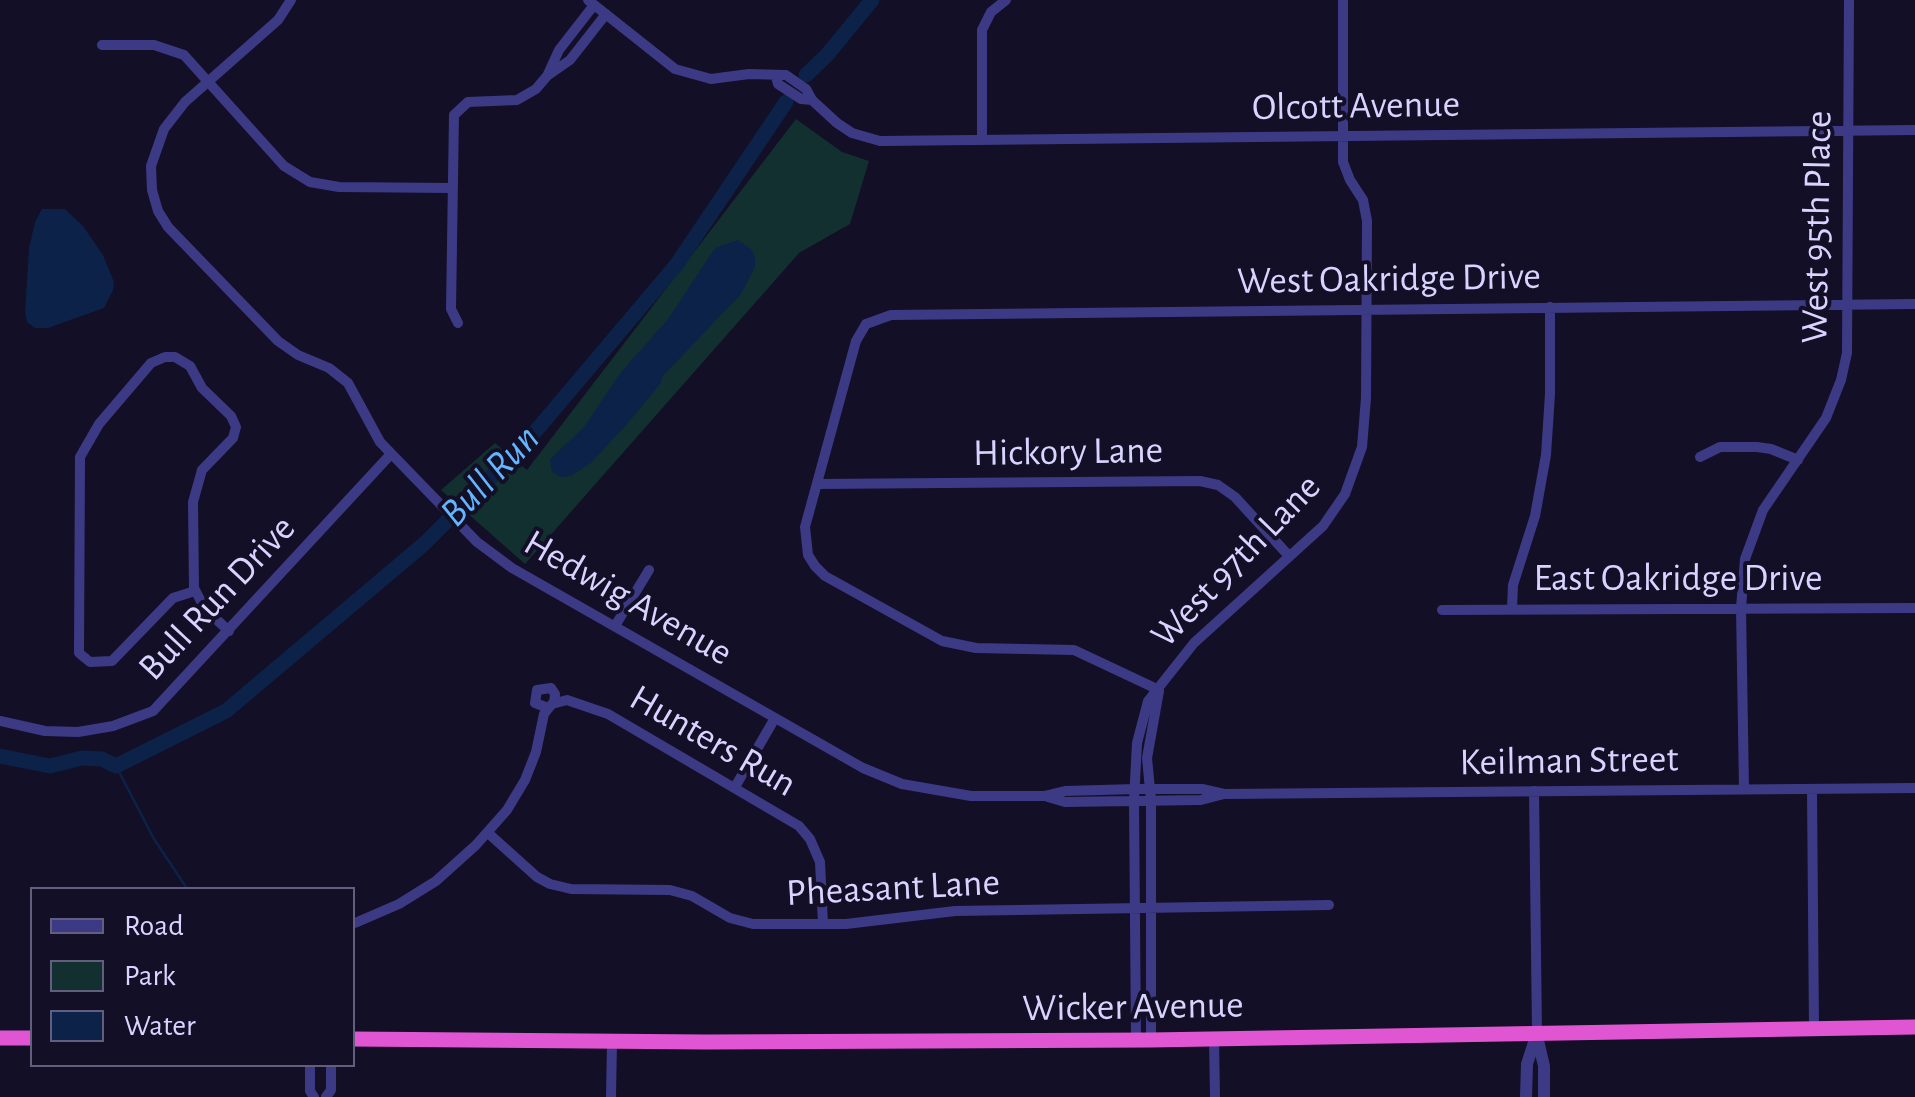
<!DOCTYPE html>
<style>
body{margin:0}
#map{position:relative;width:1915px;height:1097px;overflow:hidden;background:#130f26;font-family:"Alegreya Sans",sans-serif}
canvas{display:block}
.legend{position:absolute;left:30px;top:887px;width:325px;height:180px;box-sizing:border-box;background:#130f26;border:2px solid #625e7d;margin:0;padding:12px 18px;list-style:none;font-size:30px;color:#d9d4ff}
.legend li{display:flex;align-items:center;gap:20px;height:50px}
.legend b{width:50px;border:2px solid #625e7d}
</style>
<div id="map">
<canvas width="1915" height="1097"></canvas>
<ul class="legend">
<li><b style="height:12px;background:#3d3a85"></b>Road</li>
<li><b style="height:28px;background:#12302f"></b>Park</li>
<li><b style="height:28px;background:#0c2248"></b>Water</li>
</ul>
</div>
<script>
const context = document.querySelector('canvas').getContext('2d');
context.lineJoin = 'round';
function paint(path, color) {
  context.fillStyle = color;
  context.fill(path, 'evenodd');
}
function toPath(rows) {
  const path = new Path2D();
  for (const r of rows) {
    path.moveTo(r[0], r[1]);
    for (let i = 2; i < r.length; i += 2) path.lineTo(r[i], r[i + 1]);
  }
  return path;
}
function trace(path, color, width, dash) {
  context.strokeStyle = color;
  context.lineWidth = width;
  context.lineCap = dash ? 'butt' : 'round';
  context.setLineDash(dash || []);
  context.stroke(path);
}
function drawText(font, color, halo, rows, align = 'center') {
  context.font = font + ' "Alegreya Sans",sans-serif';
  context.lineWidth = 8;
  context.setLineDash([]);
  context.textBaseline = 'middle';
  context.strokeStyle = halo;
  context.fillStyle = color;
  for (const [text, x, y, turn = 0] of rows) {
    context.save();
    context.translate(x, y);
    context.rotate((+turn || 0) * Math.PI / 180);
    context.textAlign = isNaN(turn) ? turn : align;
    if (halo) context.strokeText(text, 0, 0);
    context.fillText(text, 0, 0);
    context.restore();
  }
}
const green = toPath([
 [796,119,842,152,869,161,850,224,799,253,525,564,441,490,495,443,527,470]
]);
const water = toPath([
 [42,209,65,209,83,226,103,255,114,282,113,290,104,308,48,328,35,328,27,322,25,312,29,248,35,222],
 [738,240,751,249,755,257,755,267,741,294,662,377,661,383,627,424,591,463,571,476,561,477,552,472,550,459,584,427,621,372,668,319,715,248]
]);
const stream = toPath([
 [116,766,154,839,188,890]
]);
const river = toPath([
 [806,75,827,55,872,0],
 [0,756,50,766,82,758,102,759,116,766,226,711,424,544,529,439,677,264,786,102]
]);
const minor = toPath([
 [291,0,278,20,185,102,164,129,151,166,152,190,158,211,168,227,278,341,298,355,329,368,348,383,380,442,477,542,512,568,863,768,902,784,971,796,1044,796,1065,791,1136,789,1202,789,1224,794],
 [588,0,675,69,711,79,749,74,786,75,806,89,812,100,837,123,852,133,880,141,1915,130],
 [102,45,154,45,184,55,284,166,310,182,339,187,451,188],
 [548,74,559,50,594,5],
 [776,77,778,84,801,99,812,100],
 [982,140,982,30,991,12,1006,0],
 [458,323,451,309,454,115,468,102,517,100,536,89,547,76,570,60,606,14],
 [1700,457,1720,447,1757,447,1771,449,1798,460],
 [817,484,1200,481,1218,485,1235,497,1289,556],
 [195,591,173,598,112,661,90,662,79,653,80,457,99,424,151,363,165,357,175,357,190,366,202,388,231,416,236,427,233,438,202,470,193,502,194,588,205,609,229,631],
 [1512,609,1513,585,1535,516,1546,455,1550,394,1550,307],
 [1442,610,1915,608],
 [615,626,649,570],
 [1159,690,1074,650,976,648,942,641,825,576,815,566,808,555,805,527,856,341,866,324,891,315,1915,304],
 [548,708,535,703,537,690,551,688,555,694,554,703],
 [0,721,45,731,78,732,113,726,153,711,391,454],
 [735,787,775,718],
 [1744,789,1741,608,1745,559,1763,510,1826,418,1841,380,1847,353,1849,0],
 [1534,791,1537,1033],
 [1812,791,1814,1029],
 [1048,797,1065,802,1201,800,1224,794,1915,788],
 [488,833,537,877,550,884,571,889,670,890,692,896,730,918,753,924,846,924,955,911,1329,905],
 [355,923,399,904,436,881,476,845,507,810,525,780,536,752,544,714,552,704,567,700,608,714,799,826,810,839,820,862,823,924],
 [1214,1039,1215,1097],
 [1136,1040,1134,800,1137,743,1148,701,1194,643,1323,526,1345,494,1362,447,1366,398,1367,221,1363,200,1350,180,1343,162,1343,0],
 [1151,1040,1151,800,1147,758,1159,691],
 [310,1064,310,1091,314,1097],
 [326,1097,331,1090,331,1064],
 [611,1097,612,1041]
]);
const tertiary = toPath([
 [1537,1036,1544,1066,1544,1097],
 [1526,1097,1527,1064,1537,1033]
]);
const trunk = toPath([
 [0,1038,32,1038],
 [352,1039,706,1042,1151,1040,1915,1027]
]);
const streetNames = [
 ["Olcott Avenue",1356,106,-1],
 ["West 95th Place",1817,227,-89],
 ["West Oakridge Drive",1389,279,-1],
 ["Hickory Lane",1068,452,-1],
 ["West 97th Lane",1236,561,-46],
 ["East Oakridge Drive",1678,579],
 ["Bull Run Drive",217,598,-47],
 ["Hedwig Avenue",628,598,30],
 ["Hunters Run",713,741,30],
 ["Keilman Street",1569,761,-1],
 ["Pheasant Lane",893,888,-3],
 ["Wicker Avenue",1133,1007,-1]
];
const waterNames = [
 ["Bull Run",490,476,-46]
];
paint(green, '#12302f');
paint(water, '#0c2248');
trace(stream, '#0c2248', 2.5);
trace(river, '#0c2248', 15);
trace(minor, '#3d3a85', 10);
trace(tertiary, '#3d3a85', 12);
trace(trunk, '#e055d1', 15);
drawText('38px', '#d9d4ff', '#130f26', streetNames);
drawText('italic 40px', '#62b6ff', '#130f26', waterNames);
</script>
